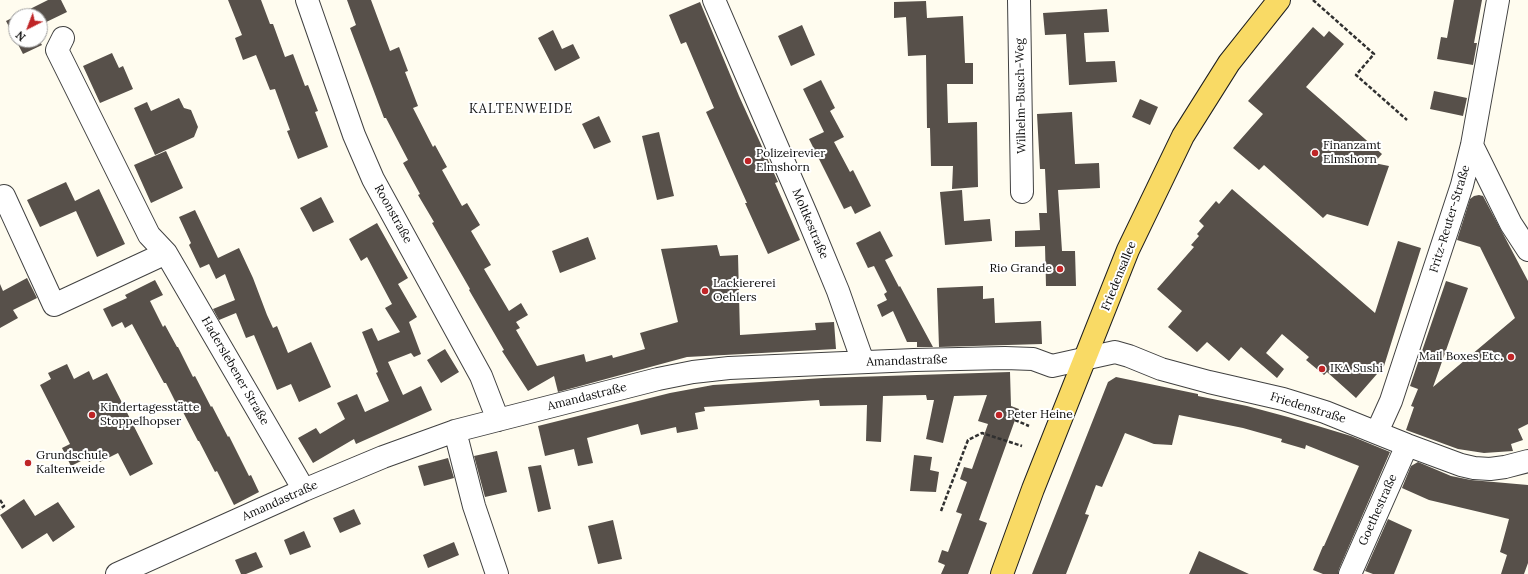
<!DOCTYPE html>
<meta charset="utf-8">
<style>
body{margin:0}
#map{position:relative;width:1528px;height:574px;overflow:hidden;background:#fffcef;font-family:Lora,serif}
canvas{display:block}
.north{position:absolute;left:8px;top:8px;width:40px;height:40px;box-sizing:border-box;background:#fff;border:1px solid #9f9f9f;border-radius:50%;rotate:222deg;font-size:11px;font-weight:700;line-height:16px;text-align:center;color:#0e0e0e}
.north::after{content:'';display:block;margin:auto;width:14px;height:18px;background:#bf2527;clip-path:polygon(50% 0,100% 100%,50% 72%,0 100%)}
</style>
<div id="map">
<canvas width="1528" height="574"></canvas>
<div class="north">N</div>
</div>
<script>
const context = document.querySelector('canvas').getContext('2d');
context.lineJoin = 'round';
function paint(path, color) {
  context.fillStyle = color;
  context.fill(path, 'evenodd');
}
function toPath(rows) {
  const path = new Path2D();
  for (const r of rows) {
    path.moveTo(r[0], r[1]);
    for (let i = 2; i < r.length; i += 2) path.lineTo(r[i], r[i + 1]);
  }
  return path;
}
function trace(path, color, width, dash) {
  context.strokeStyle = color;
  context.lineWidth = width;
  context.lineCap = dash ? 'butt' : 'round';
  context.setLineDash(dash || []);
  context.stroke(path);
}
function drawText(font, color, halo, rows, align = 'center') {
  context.font = font + ' Lora,serif';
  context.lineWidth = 4;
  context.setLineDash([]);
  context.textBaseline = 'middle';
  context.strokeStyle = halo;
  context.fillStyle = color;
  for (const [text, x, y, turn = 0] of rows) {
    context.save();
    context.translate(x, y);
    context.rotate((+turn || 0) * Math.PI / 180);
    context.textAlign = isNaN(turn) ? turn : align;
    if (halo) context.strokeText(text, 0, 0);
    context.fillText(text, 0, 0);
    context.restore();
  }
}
const building = toPath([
 [48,0,61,0,67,12,40,25,40,16,16,16,16,40,39,40,42,45,23,54,6,21],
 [228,0,261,0,270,24,273,24,285,57,293,54,305,86,308,85,318,111,315,112,328,147,298,159,287,131,290,130,275,89,270,90,256,55,243,60,235,38,242,35],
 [347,0,371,0,390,51,399,47,408,71,405,72,418,106,413,108,433,147,435,145,447,167,442,170,462,206,467,203,480,225,471,231,491,265,484,269,509,311,521,303,528,315,516,322,520,328,516,330,537,366,584,354,586,362,612,355,613,358,645,349,640,333,678,322,661,249,717,245,720,256,738,255,740,335,816,330,815,323,834,322,836,349,687,357,558,392,554,376,528,391,502,351,504,350,469,290,470,289,432,223,434,222,418,195,420,194,403,163,408,160,386,118,384,118,350,28,356,25],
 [1454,0,1482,0,1474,43,1477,43,1473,65,1437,59,1441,37,1447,38],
 [926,1,927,18,963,16,965,63,973,63,973,84,947,84,948,123,977,122,978,187,952,189,953,166,931,166,930,128,927,128,926,55,908,56,906,17,894,18,894,2],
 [700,2,739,96,778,182,775,183,800,240,768,254,745,203,747,203,706,112,714,108,686,42,681,44,669,15],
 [1107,9,1109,32,1084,33,1086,62,1115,61,1117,82,1069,85,1066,34,1045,35,1043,13],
 [802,25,815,55,791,66,778,36],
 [1313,27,1324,37,1329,31,1344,44,1306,87,1382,154,1374,163,1389,166,1368,226,1327,214,1323,218,1264,165,1259,170,1233,148,1263,114,1248,101],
 [553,30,562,49,573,44,580,58,555,71,538,38],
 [112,53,119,68,123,66,133,89,100,103,83,66],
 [821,80,835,108,830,111,844,137,834,142,850,172,853,170,871,206,855,214,851,206,844,209,809,139,824,132,803,89],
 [1434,91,1467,98,1463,116,1430,109],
 [179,98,184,108,191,110,198,127,194,137,155,155,134,108,147,102,151,111],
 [1140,99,1158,107,1150,125,1132,117],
 [1072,112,1075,164,1099,163,1100,188,1058,190,1062,251,1075,251,1076,286,1046,286,1045,246,1015,247,1015,231,1040,230,1039,213,1047,213,1045,169,1040,169,1037,114],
 [599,116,611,142,594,149,582,124],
 [659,132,674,196,657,200,642,136],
 [166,151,183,188,151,203,134,165],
 [66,182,75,201,99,189,125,244,97,257,76,211,40,227,27,200],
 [1232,189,1375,313,1398,241,1421,248,1384,366,1356,398,1327,372,1324,375,1306,360,1309,357,1282,334,1266,353,1284,369,1277,378,1241,347,1229,361,1207,342,1197,352,1168,327,1182,311,1157,289,1194,247,1191,245,1199,236,1197,234,1204,226,1199,221,1216,201,1219,204],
 [962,190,964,221,990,219,992,241,945,245,940,192],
 [1479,195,1483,196,1528,281,1528,424,1518,429,1523,440,1511,444,1513,451,1484,453,1458,449,1406,430,1414,407,1411,406,1418,389,1410,386,1446,281,1468,288,1433,387,1515,318,1480,247,1457,240,1470,199,1474,196],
 [321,197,334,222,313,232,300,208],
 [195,210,218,258,239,248,253,278,267,315,273,328,277,326,288,353,311,342,331,387,299,402,291,384,277,390,254,335,246,338,236,313,219,320,213,309,235,300,225,274,216,279,209,264,200,268,189,245,191,243,179,217],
 [377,223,408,278,398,284,417,317,409,322,421,354,414,357,411,353,388,362,403,395,421,386,432,410,356,444,354,439,313,463,298,438,316,428,320,434,345,419,337,403,357,394,365,412,389,401,376,373,378,372,362,332,372,328,378,341,400,332,385,308,392,304,367,257,361,261,349,239],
 [880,231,893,256,885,260,899,287,900,286,933,347,917,347,917,342,907,342,893,311,882,317,877,305,887,300,884,294,887,292,874,266,868,268,856,243],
 [588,237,596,259,560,273,552,251],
 [27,278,37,298,13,310,18,318,0,328,0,284,3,291],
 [155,280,163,295,150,301,163,327,165,325,177,347,178,347,193,377,195,376,211,407,212,406,228,437,229,436,249,476,251,475,259,492,234,505,217,471,215,472,199,441,198,441,183,412,181,413,166,383,164,383,132,324,125,328,122,322,112,327,103,309,127,298,125,295],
 [983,286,983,299,994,298,995,323,1041,321,1042,344,939,347,937,288],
 [445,349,459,372,441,383,427,360],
 [67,364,74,379,89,371,93,380,107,373,153,464,130,476,118,453,100,462,98,457,89,462,87,458,71,466,62,448,70,444,40,385,51,379,48,373],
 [1010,372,1011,406,1019,409,979,520,987,523,968,574,941,574,945,565,938,562,942,550,948,552,962,514,956,512,967,482,960,479,964,467,972,469,988,424,978,421,987,395,954,396,943,443,926,439,934,400,927,400,926,395,883,396,881,442,866,441,867,405,820,406,819,400,704,407,705,411,695,413,698,429,677,433,676,427,641,435,638,424,587,438,593,463,578,466,574,449,545,456,538,426,670,393,713,385,824,378],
 [1116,377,1198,394,1198,396,1247,406,1288,417,1351,436,1390,452,1339,569,1338,574,1323,574,1313,570,1323,546,1324,546,1359,466,1306,445,1305,449,1281,442,1282,439,1243,428,1179,415,1172,445,1154,444,1125,433,1102,487,1096,485,1085,514,1089,515,1066,574,1032,574,1108,382],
 [497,451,507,492,485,497,474,456],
 [914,455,932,457,930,470,939,472,936,492,910,491],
 [448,458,454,478,424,486,418,466],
 [1418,462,1451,476,1471,480,1528,485,1528,563,1524,574,1501,574,1507,555,1500,552,1509,519,1429,500,1402,488,1411,466],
 [541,465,551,509,538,512,528,467],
 [24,499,35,516,58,502,75,527,53,542,47,533,22,549,0,515],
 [354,509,361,524,340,533,333,518],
 [1388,519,1412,530,1394,574,1373,574,1365,571],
 [613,520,622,559,598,564,588,526],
 [304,531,311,547,290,555,284,540],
 [454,542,459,555,428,568,423,555],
 [1199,551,1249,574,1189,574],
 [256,552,263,567,246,574,241,574,235,560]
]);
const path = toPath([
 [1313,0,1374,54,1356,75,1407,120],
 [1015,420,1029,426],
 [0,500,4,506,0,509],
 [941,511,968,440,982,433,1022,446]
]);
const minor = toPath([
 [307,0,354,135,373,179,481,376,498,420],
 [714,0,807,216,838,291,863,362],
 [1019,0,1022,192],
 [63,38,57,50,149,235,166,253,304,490],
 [1472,145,1511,224,1528,250],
 [4,196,54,305,166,253],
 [455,431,474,506,497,574],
 [1377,432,1391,401,1462,185,1472,145,1498,0],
 [117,574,304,490,383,457,455,431,658,379,693,372,729,368,914,360,1005,358,1033,359,1052,366,1115,352,1129,356,1161,369,1209,382,1283,399,1325,412,1407,445,1461,465,1474,468,1490,469,1505,467,1528,461],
 [1350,574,1407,445]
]);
const major = toPath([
 [1002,574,1033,489,1128,250,1183,136,1229,63,1279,0]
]);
const markers = [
 [1315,153,4,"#bf2527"],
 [748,161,4,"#bf2527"],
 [1060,269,4,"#bf2527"],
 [705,291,4,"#bf2527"],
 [1511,357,4,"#bf2527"],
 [1322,369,4,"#bf2527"],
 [92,415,4,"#bf2527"],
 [999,415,4,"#bf2527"],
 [28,463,4,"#bf2527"]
];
const streetNames = [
 ["Wilhelm-Busch-Weg",1021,96,-91],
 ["Roonstraße",393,214,61],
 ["Fritz-Reuter-Straße",1450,219,-73],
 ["Moltkestraße",810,224,67],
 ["Friedensallee",1119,276,-68],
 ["Amandastraße",907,361,-2],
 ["Haderslebener Straße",235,371,60],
 ["Amandastraße",587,397,-14],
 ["Friedenstraße",1308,408,17],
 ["Amandastraße",280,501,-24],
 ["Goethestraße",1378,510,-66]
];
const poiNames = [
 ["Finanzamt",1323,146],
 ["Elmshorn",1323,160],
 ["Polizeirevier",756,154],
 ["Elmshorn",756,168],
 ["Rio Grande",1052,269,"right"],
 ["Lackiererei",713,284],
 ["Oehlers",713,298],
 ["Mail Boxes Etc.",1503,357,"right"],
 ["IKA Sushi",1330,369],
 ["Kindertagesstätte",100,408],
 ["Stoppelhopser",100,422],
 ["Peter Heine",1007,415],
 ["Grundschule",36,456],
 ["Kaltenweide",36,470]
];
const neighbourhoodNames = [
 ["KALTENWEIDE",521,109]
];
paint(building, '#57504a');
trace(minor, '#414141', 24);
trace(major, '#1f1f1f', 24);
trace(path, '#303030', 2.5, [4, 2]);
trace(minor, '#fff', 22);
trace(major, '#f9da65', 22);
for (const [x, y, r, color] of markers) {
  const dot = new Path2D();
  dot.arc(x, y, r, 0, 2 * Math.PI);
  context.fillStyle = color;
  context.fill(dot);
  trace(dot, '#fff', 1.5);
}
drawText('12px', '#0e0e0e', '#fff', streetNames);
drawText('12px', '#0e0e0e', '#fff', poiNames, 'left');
context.letterSpacing = '1px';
drawText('13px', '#0e0e0e', '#fff', neighbourhoodNames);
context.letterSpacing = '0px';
</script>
